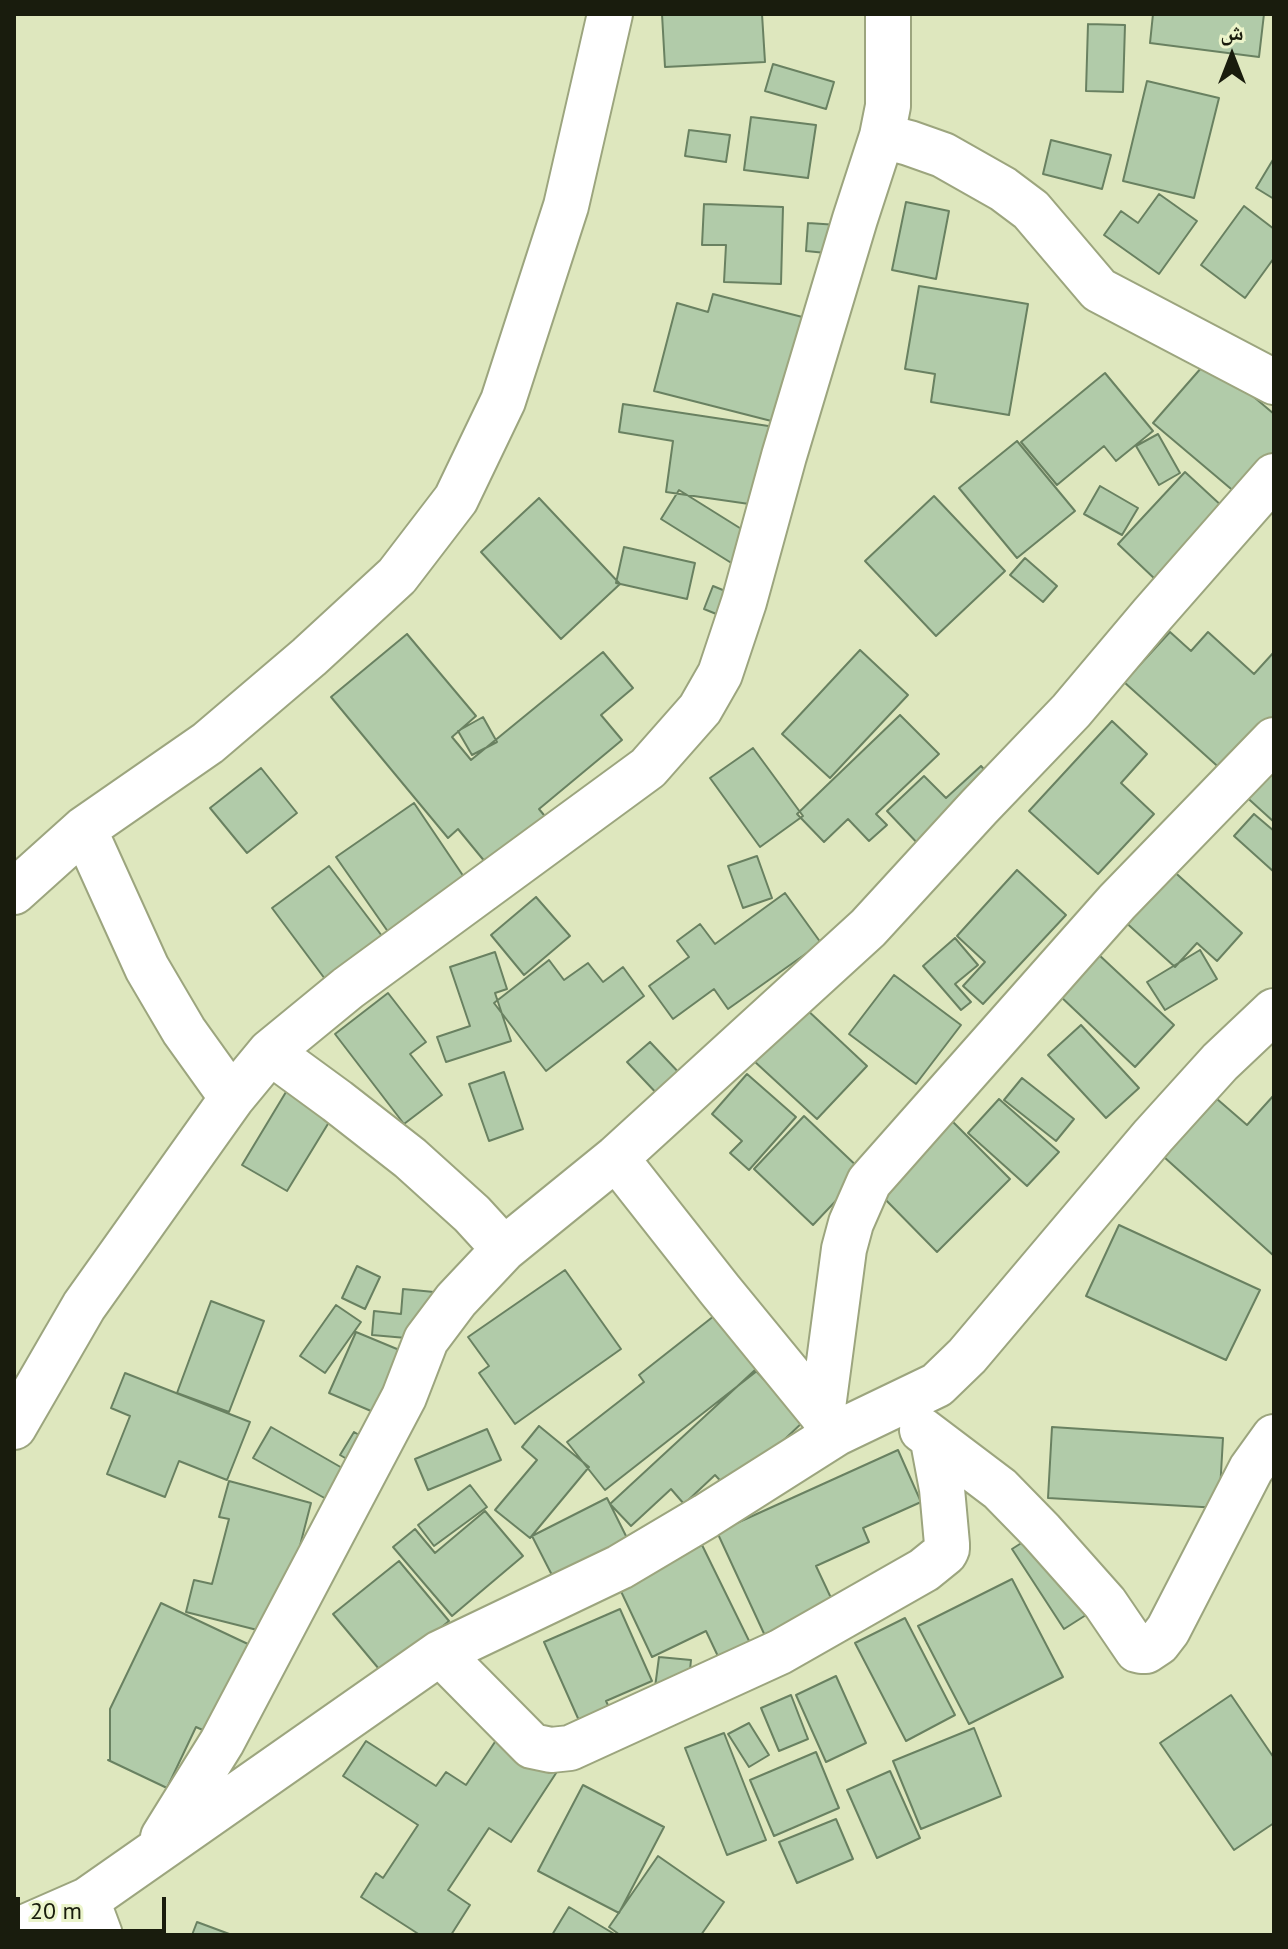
<!DOCTYPE html>
<meta charset="utf-8">
<style>
body{margin:0}
#map{position:relative;width:1288px;height:1949px;overflow:hidden;background:#dee7be;font-family:"PT Sans","Noto Naskh Arabic",sans-serif}
canvas{display:block}
.frame{position:absolute;inset:0;border:16px solid #191c0d;pointer-events:none}
.north{position:absolute;left:1192px;top:16px;width:80px;height:80px;-webkit-text-stroke:6px #ebf4cb;paint-order:stroke;rotate:0deg;font-size:22px;font-weight:700;line-height:32px;text-align:center;color:#191c0d}
.north::after{content:'';display:block;margin:auto;width:28px;height:36px;background:#191c0d;clip-path:polygon(50% 0,100% 100%,50% 72%,0 100%)}
.scale{position:absolute;left:16px;top:1897px;width:150px;height:36px;box-sizing:border-box;border:4px solid #191c0d;border-top:0;padding-left:10px;font-size:24px;line-height:28px;white-space:nowrap;color:#191c0d;-webkit-text-stroke:6px #ebf4cb;paint-order:stroke}
</style>
<div id="map">
<canvas width="1288" height="1949"></canvas>
<div class="frame"></div>
<div class="north">ش</div>
<div class="scale">20 m</div>
</div>
<script>
const context = document.querySelector('canvas').getContext('2d');
context.lineJoin = 'round';
function paint(path, color) {
  context.fillStyle = color;
  context.fill(path, 'evenodd');
}
function toPath(rows) {
  const path = new Path2D();
  for (const r of rows) {
    path.moveTo(r[0], r[1]);
    for (let i = 2; i < r.length; i += 2) path.lineTo(r[i], r[i + 1]);
  }
  return path;
}
function trace(path, color, width, dash) {
  context.strokeStyle = color;
  context.lineWidth = width;
  context.lineCap = dash ? 'butt' : 'round';
  context.setLineDash(dash || []);
  context.stroke(path);
}
const building = toPath([
 [662,14,762,14,765,62,665,67,662,14],
 [1153,14,1264,14,1259,57,1150,43,1153,14],
 [1088,24,1125,25,1123,92,1086,91,1088,24],
 [773,64,834,82,826,109,765,91,773,64],
 [1147,81,1219,98,1194,198,1123,181,1147,81],
 [751,117,816,125,808,178,744,170,751,117],
 [689,130,730,135,726,162,685,156,689,130],
 [1051,140,1111,155,1102,189,1043,174,1051,140],
 [1274,158,1274,199,1256,188,1274,158],
 [1159,194,1197,221,1159,274,1104,235,1121,211,1138,223,1159,194],
 [906,202,949,211,936,279,892,270,906,202],
 [704,204,783,207,781,284,724,282,726,245,702,245,704,204],
 [1244,206,1274,229,1274,258,1245,298,1201,265,1244,206],
 [808,223,838,225,836,254,806,251,808,223],
 [919,286,1028,304,1009,415,931,402,935,374,905,369,919,286],
 [713,294,814,320,787,425,654,391,677,303,708,312,713,294],
 [1209,359,1274,414,1274,463,1243,499,1153,423,1209,359],
 [1105,373,1153,431,1116,461,1104,446,1057,485,1021,442,1105,373],
 [623,404,775,427,763,506,666,492,673,441,619,432,623,404],
 [1158,434,1180,473,1159,485,1136,446,1158,434],
 [1017,441,1075,511,1017,558,959,488,1017,441],
 [1185,472,1224,508,1156,580,1118,544,1185,472],
 [1100,486,1138,508,1122,535,1084,514,1100,486],
 [679,490,751,535,733,564,661,519,679,490],
 [934,496,1005,571,936,636,865,561,934,496],
 [539,498,620,584,561,639,481,552,539,498],
 [624,547,695,563,687,599,616,583,624,547],
 [1025,558,1057,586,1043,602,1010,575,1025,558],
 [713,586,745,599,736,622,704,609,713,586],
 [1170,632,1191,651,1208,632,1254,674,1274,652,1274,717,1224,772,1124,682,1170,632],
 [407,634,476,716,452,737,471,760,603,652,633,688,601,715,622,740,539,809,553,826,495,874,458,829,448,838,331,697,407,634],
 [860,650,908,695,830,778,782,734,860,650],
 [900,715,939,754,876,814,887,825,869,841,848,819,824,842,797,814,900,715],
 [483,717,497,742,472,755,458,731,483,717],
 [1112,721,1147,754,1121,783,1154,814,1098,874,1029,811,1112,721],
 [1274,738,1274,822,1231,783,1274,738],
 [753,748,803,816,760,847,710,778,753,748],
 [981,766,994,780,921,847,887,811,924,776,946,798,981,766],
 [261,768,297,813,247,853,210,808,261,768],
 [414,803,468,883,391,936,336,857,414,803],
 [1254,814,1274,831,1274,872,1234,836,1254,814],
 [757,856,772,898,743,908,728,866,757,856],
 [329,866,382,936,325,979,272,908,329,866],
 [1169,867,1242,933,1217,961,1197,943,1175,967,1122,919,1169,867],
 [1017,870,1066,915,983,1004,963,986,985,962,957,936,1017,870],
 [785,893,821,943,728,1009,714,989,673,1019,649,986,689,957,677,941,700,924,715,944,785,893],
 [536,897,570,936,524,975,491,935,536,897],
 [955,938,978,965,955,984,971,1002,961,1010,923,966,955,938],
 [1200,950,1217,979,1165,1010,1147,982,1200,950],
 [495,952,507,989,495,993,511,1041,446,1062,437,1037,470,1026,450,967,495,952],
 [1098,954,1174,1025,1135,1067,1059,995,1098,954],
 [549,960,564,980,588,963,603,982,623,967,644,996,546,1071,494,1003,549,960],
 [894,975,961,1025,916,1084,849,1034,894,975],
 [388,993,426,1042,410,1054,442,1095,404,1124,335,1034,388,993],
 [804,1007,867,1066,817,1119,754,1061,804,1007],
 [1081,1025,1139,1088,1106,1118,1048,1055,1081,1025],
 [650,1042,683,1077,661,1098,627,1062,650,1042],
 [504,1072,523,1129,489,1141,469,1084,504,1072],
 [747,1074,796,1117,749,1170,730,1153,742,1141,712,1114,747,1074],
 [1022,1078,1074,1119,1056,1141,1004,1100,1022,1078],
 [289,1087,334,1114,287,1191,242,1165,289,1087],
 [1274,1095,1274,1256,1164,1157,1217,1099,1247,1125,1274,1095],
 [999,1099,1059,1152,1027,1186,968,1133,999,1099],
 [804,1116,863,1172,813,1225,754,1169,804,1116],
 [950,1119,1010,1179,937,1252,877,1191,950,1119],
 [1119,1225,1260,1290,1226,1360,1086,1296,1119,1225],
 [357,1266,380,1277,365,1309,342,1298,357,1266],
 [565,1270,621,1349,515,1424,479,1373,489,1366,468,1337,565,1270],
 [403,1289,434,1292,429,1340,372,1335,374,1311,401,1314,403,1289],
 [211,1301,264,1321,229,1412,177,1393,211,1301],
 [336,1305,361,1322,325,1373,300,1356,336,1305],
 [719,1312,762,1367,605,1490,567,1442,644,1382,639,1375,719,1312],
 [356,1332,409,1354,406,1426,329,1393,356,1332],
 [755,1370,804,1421,730,1491,715,1475,684,1504,671,1489,631,1526,610,1504,755,1370],
 [125,1373,250,1422,227,1480,179,1461,165,1497,107,1474,130,1416,111,1408,125,1373],
 [539,1426,589,1467,530,1538,495,1510,537,1460,522,1447,539,1426],
 [271,1427,370,1484,353,1514,253,1458,271,1427],
 [1052,1427,1223,1438,1219,1508,1048,1498,1052,1427],
 [487,1429,501,1460,428,1490,415,1459,487,1429],
 [354,1432,390,1453,376,1476,340,1455,354,1432],
 [898,1450,921,1502,863,1528,869,1542,816,1566,848,1634,779,1666,717,1532,898,1450],
 [229,1481,311,1503,277,1635,186,1612,194,1580,212,1584,229,1519,219,1517,229,1481],
 [470,1485,487,1507,434,1546,418,1525,470,1485],
 [607,1498,630,1544,555,1581,532,1536,607,1498],
 [485,1511,523,1556,452,1616,393,1547,415,1529,435,1553,485,1511],
 [1045,1528,1097,1608,1064,1629,1012,1549,1045,1528],
 [702,1545,755,1653,724,1669,706,1631,652,1657,618,1585,702,1545],
 [399,1561,449,1621,384,1675,333,1614,399,1561],
 [1012,1579,1063,1677,969,1724,918,1626,1012,1579],
 [161,1603,286,1662,223,1739,196,1727,167,1788,108,1760,110,1760,110,1709,161,1603],
 [620,1609,652,1681,606,1701,615,1720,585,1734,544,1642,620,1609],
 [905,1618,955,1715,906,1741,855,1643,905,1618],
 [659,1657,691,1660,687,1700,654,1695,659,1657],
 [836,1676,866,1743,826,1762,796,1695,836,1676],
 [791,1695,808,1739,779,1751,761,1708,791,1695],
 [1231,1695,1274,1758,1274,1823,1234,1850,1160,1743,1231,1695],
 [749,1723,769,1755,749,1767,728,1734,749,1723],
 [505,1727,562,1764,511,1842,489,1828,448,1890,470,1905,451,1935,420,1935,361,1897,376,1873,383,1878,418,1825,343,1776,366,1741,436,1786,446,1772,466,1785,505,1727],
 [974,1728,1001,1796,921,1829,893,1761,974,1728],
 [724,1733,766,1840,727,1855,685,1748,724,1733],
 [816,1752,839,1808,774,1836,750,1780,816,1752],
 [890,1771,920,1838,877,1858,847,1790,890,1771],
 [583,1785,664,1827,619,1913,538,1871,583,1785],
 [836,1819,853,1859,797,1883,779,1842,836,1819],
 [658,1856,724,1902,701,1935,620,1935,609,1927,658,1856],
 [569,1907,616,1935,552,1935,569,1907],
 [197,1922,232,1935,192,1935,197,1922]
]);
const minor = toPath([
 [882,136,909,143,943,155,1003,189,1031,210,1099,290,1274,382],
 [84,829,147,968,184,1031,232,1098],
 [14,892,84,829,208,743,309,657,397,576,456,499,503,401,566,206,610,14],
 [616,1158,720,1290,833,1428],
 [504,1249,616,1158,868,928,979,807,1071,711,1152,615,1274,476],
 [822,1415,844,1249,851,1223,869,1182,1117,902,1274,740],
 [14,1427,84,1306,232,1098,270,1052,348,988,648,768,700,709,720,674,744,602,784,456,855,219,882,136,888,106,888,14],
 [922,1430,1000,1489,1041,1531,1105,1603,1137,1650,1141,1651,1146,1651,1158,1643,1168,1630,1251,1469,1274,1437],
 [440,1653,532,1746,551,1750,570,1748,780,1652,924,1570,945,1553,947,1549,947,1544,942,1489,933,1441],
 [163,1837,222,1742,404,1397,426,1340,456,1300,504,1249,472,1214,410,1158,337,1101,270,1052],
 [87,1900,100,1935],
 [14,1932,87,1900,440,1653,620,1567,706,1516,837,1433,937,1385,967,1356,1153,1136,1220,1062,1274,1011]
]);
paint(building, '#b1cba9');
trace(building, '#698161', 2);
trace(minor, '#9ca57e', 48);
trace(minor, '#fff', 44);
</script>
